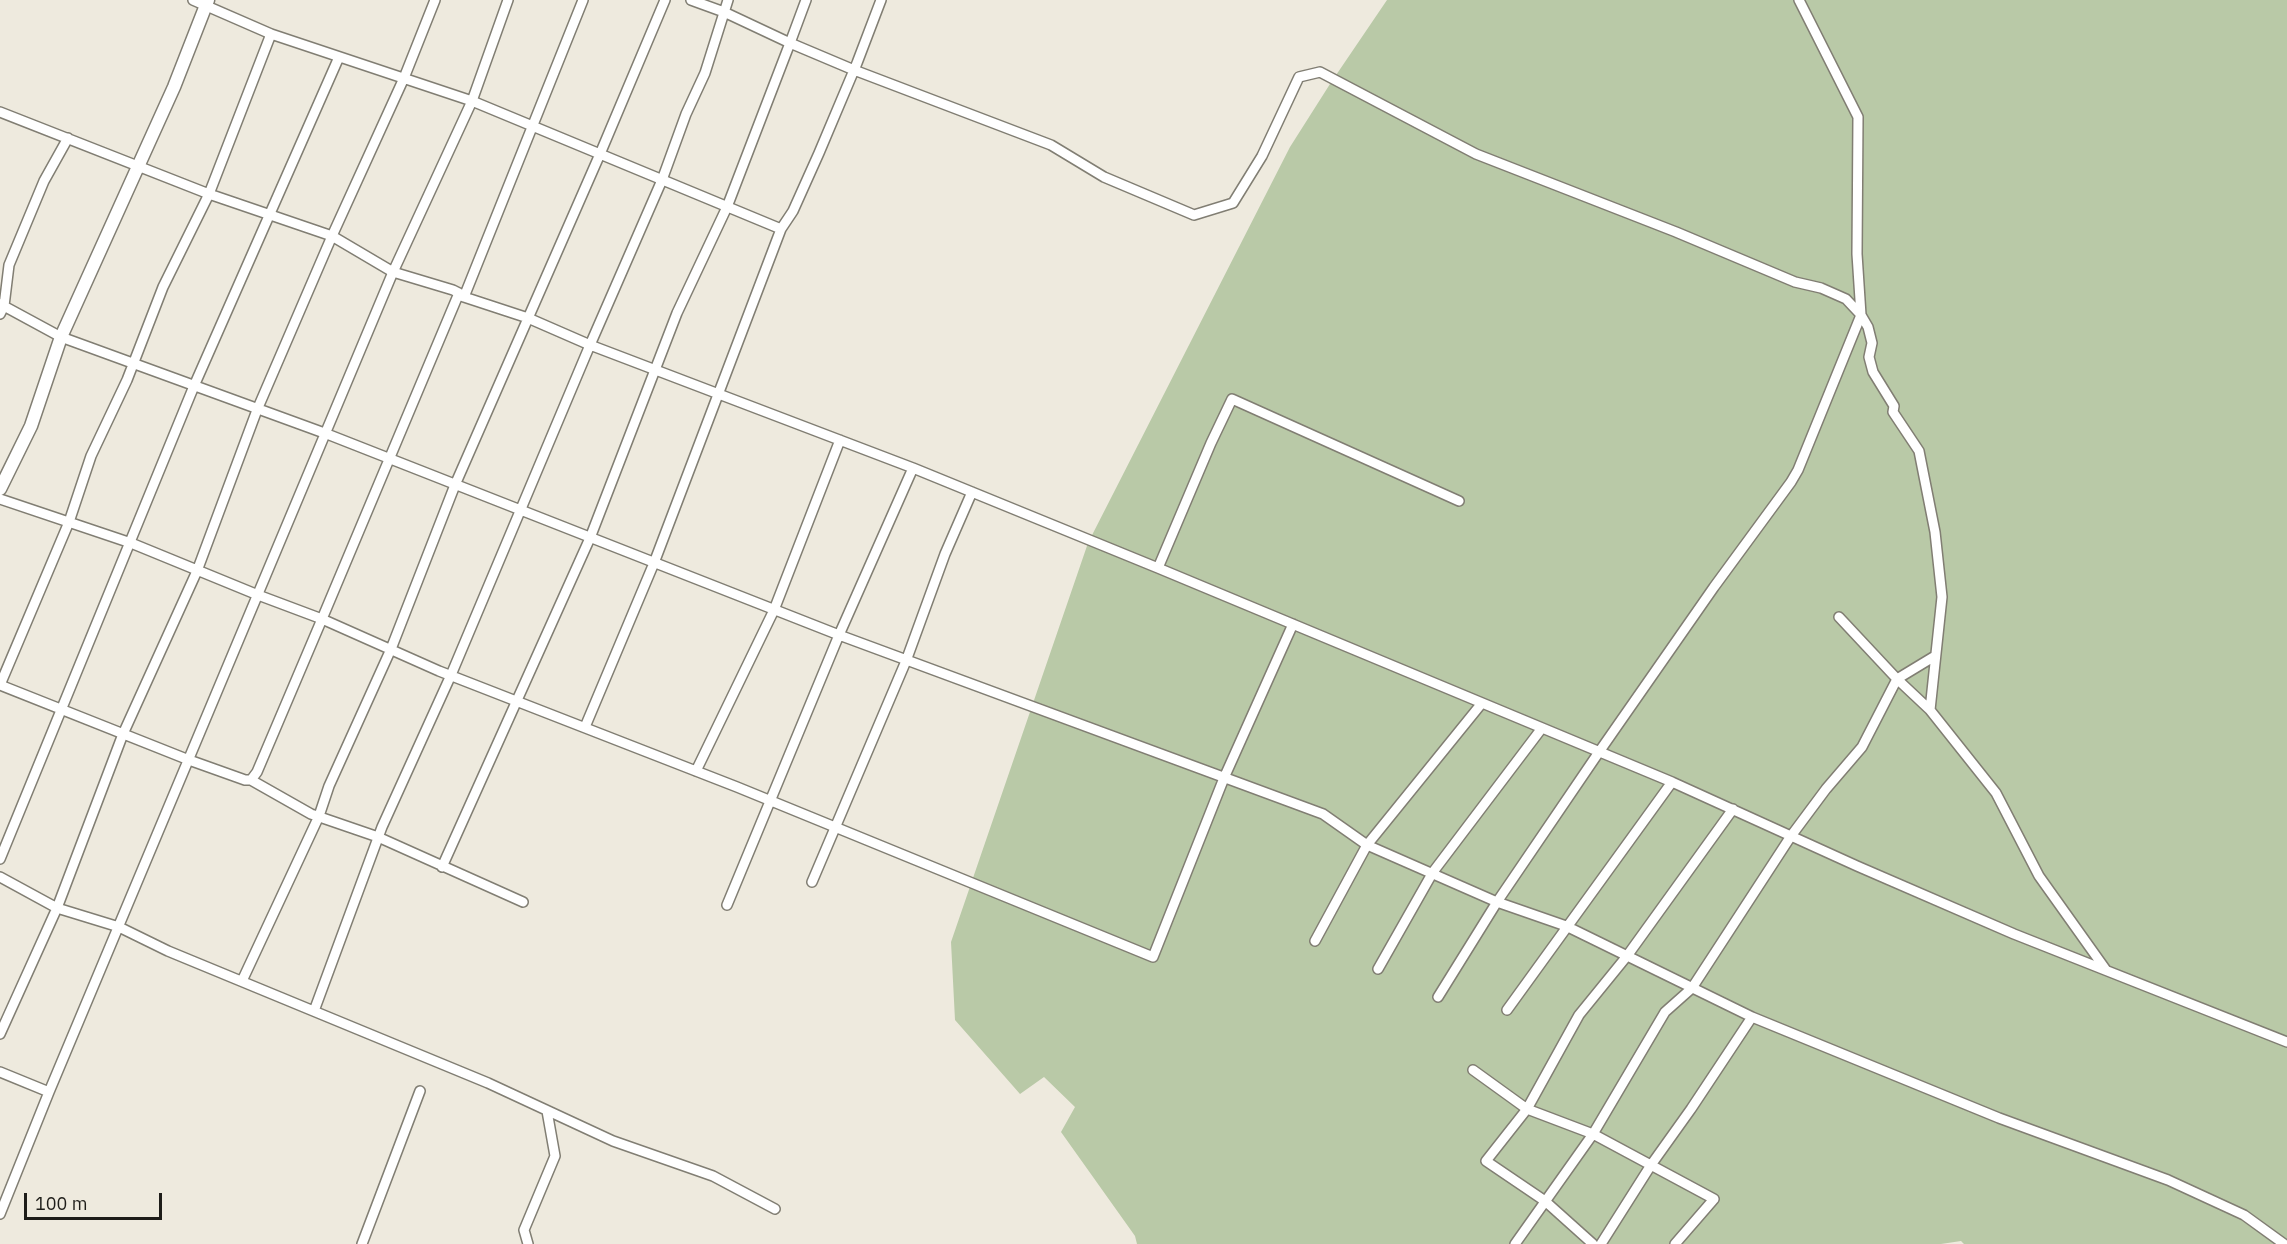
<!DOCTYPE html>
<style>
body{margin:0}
#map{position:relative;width:2287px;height:1244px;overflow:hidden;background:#eeeade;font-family:"IBM Plex Sans",sans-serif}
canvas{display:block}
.scale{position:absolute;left:24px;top:1193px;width:138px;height:27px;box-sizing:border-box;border:3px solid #1e1d19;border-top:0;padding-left:8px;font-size:18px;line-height:21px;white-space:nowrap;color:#1e1d19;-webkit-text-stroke:4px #eeeade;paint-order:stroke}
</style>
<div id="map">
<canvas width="2287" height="1244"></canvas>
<div class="scale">100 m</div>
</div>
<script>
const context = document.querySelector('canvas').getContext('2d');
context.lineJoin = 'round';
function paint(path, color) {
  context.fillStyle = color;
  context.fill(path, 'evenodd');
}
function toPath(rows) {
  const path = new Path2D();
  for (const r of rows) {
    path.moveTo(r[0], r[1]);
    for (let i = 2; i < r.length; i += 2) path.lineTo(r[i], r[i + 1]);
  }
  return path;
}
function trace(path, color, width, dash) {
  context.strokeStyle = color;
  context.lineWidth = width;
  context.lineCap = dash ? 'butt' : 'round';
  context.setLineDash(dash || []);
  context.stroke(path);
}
const green = toPath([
 [1387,0,2287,0,2287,1244,1964,1244,1961,1241,1941,1244,1137,1244,1135,1236,1061,1132,1075,1107,1044,1077,1020,1094,955,1020,951,942,1088,543,1290,147,1330,84]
]);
const street = toPath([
 [193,0,271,34,472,101,781,229,793,211,819,153,857,63,881,0],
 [806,0,790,43,854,70,1051,145,1104,177,1194,215,1233,203,1262,156,1299,77,1320,72,1476,154,1676,232,1795,282,1821,288,1846,299,1861,315,1798,470,1791,482,1714,587,1599,752,1497,902,1438,997],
 [1799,0,1858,117,1857,254,1861,315,1868,327,1872,343,1869,357,1873,372,1894,406,1893,412,1919,451,1935,532,1942,597,1930,710,1996,793,2039,876,2106,970],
 [0,112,209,194,332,236,393,272,453,290,459,293,322,619,257,772,251,780,245,780,189,760,0,685,69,522,91,456,127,380,163,287,209,194,271,34],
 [459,295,464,297,583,0],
 [464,297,528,318,590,345,662,180,686,114,705,73,728,0],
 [0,304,61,337,327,434,839,635,1323,814,1367,845,1497,902,1566,926,1752,1017,1999,1118,2168,1180,2244,1215,2284,1244],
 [0,314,4,306,9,265,44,181,68,138],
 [0,499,131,543,258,595,322,619,439,671,737,787,1153,957,1224,778,1293,624],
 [1158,568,1211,443,1232,399,1459,501],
 [1839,617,1897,679,1930,710],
 [585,727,654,563,781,229],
 [696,771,774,610,840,440],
 [251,780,311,814,378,837,523,902],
 [0,859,194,386,339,57],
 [442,867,590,538,677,313,727,207,790,43,724,12,691,0],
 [0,877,57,908,119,927,168,951,488,1083,613,1141,713,1176,775,1209],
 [812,882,906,661,945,554,972,492],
 [727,905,839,635,913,468],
 [1315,941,1367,845,1482,703],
 [1378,969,1433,872,1542,728],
 [242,981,319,816,329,786,391,649,455,485,600,154,665,0],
 [1507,1010,1672,782],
 [314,1011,382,827,451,675,590,345,913,468,1158,568,1672,782,1857,866,2014,934,2287,1042],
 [0,1034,57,908,123,734,197,571,257,410,332,236,404,78,435,0],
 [1473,1070,1527,1109,1593,1134,1714,1199,1675,1244],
 [0,1072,49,1092],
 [0,1214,49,1092,393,272,472,101,508,0],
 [362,1244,420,1091],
 [528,1244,524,1230,555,1156,547,1111],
 [1515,1244,1593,1134,1665,1012,1692,988,1791,836,1826,789,1862,747,1897,679,1935,656],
 [1593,1244,1545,1201,1486,1161,1527,1109,1579,1015,1627,956,1733,809],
 [1601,1244,1651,1165,1691,1109,1752,1017]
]);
const secondary = toPath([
 [0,489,31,426,61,337,174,87,208,0]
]);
paint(green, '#b9c9a7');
trace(street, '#817e73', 12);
trace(secondary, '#817e73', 15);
trace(street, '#fff', 9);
trace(secondary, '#fff', 12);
</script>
